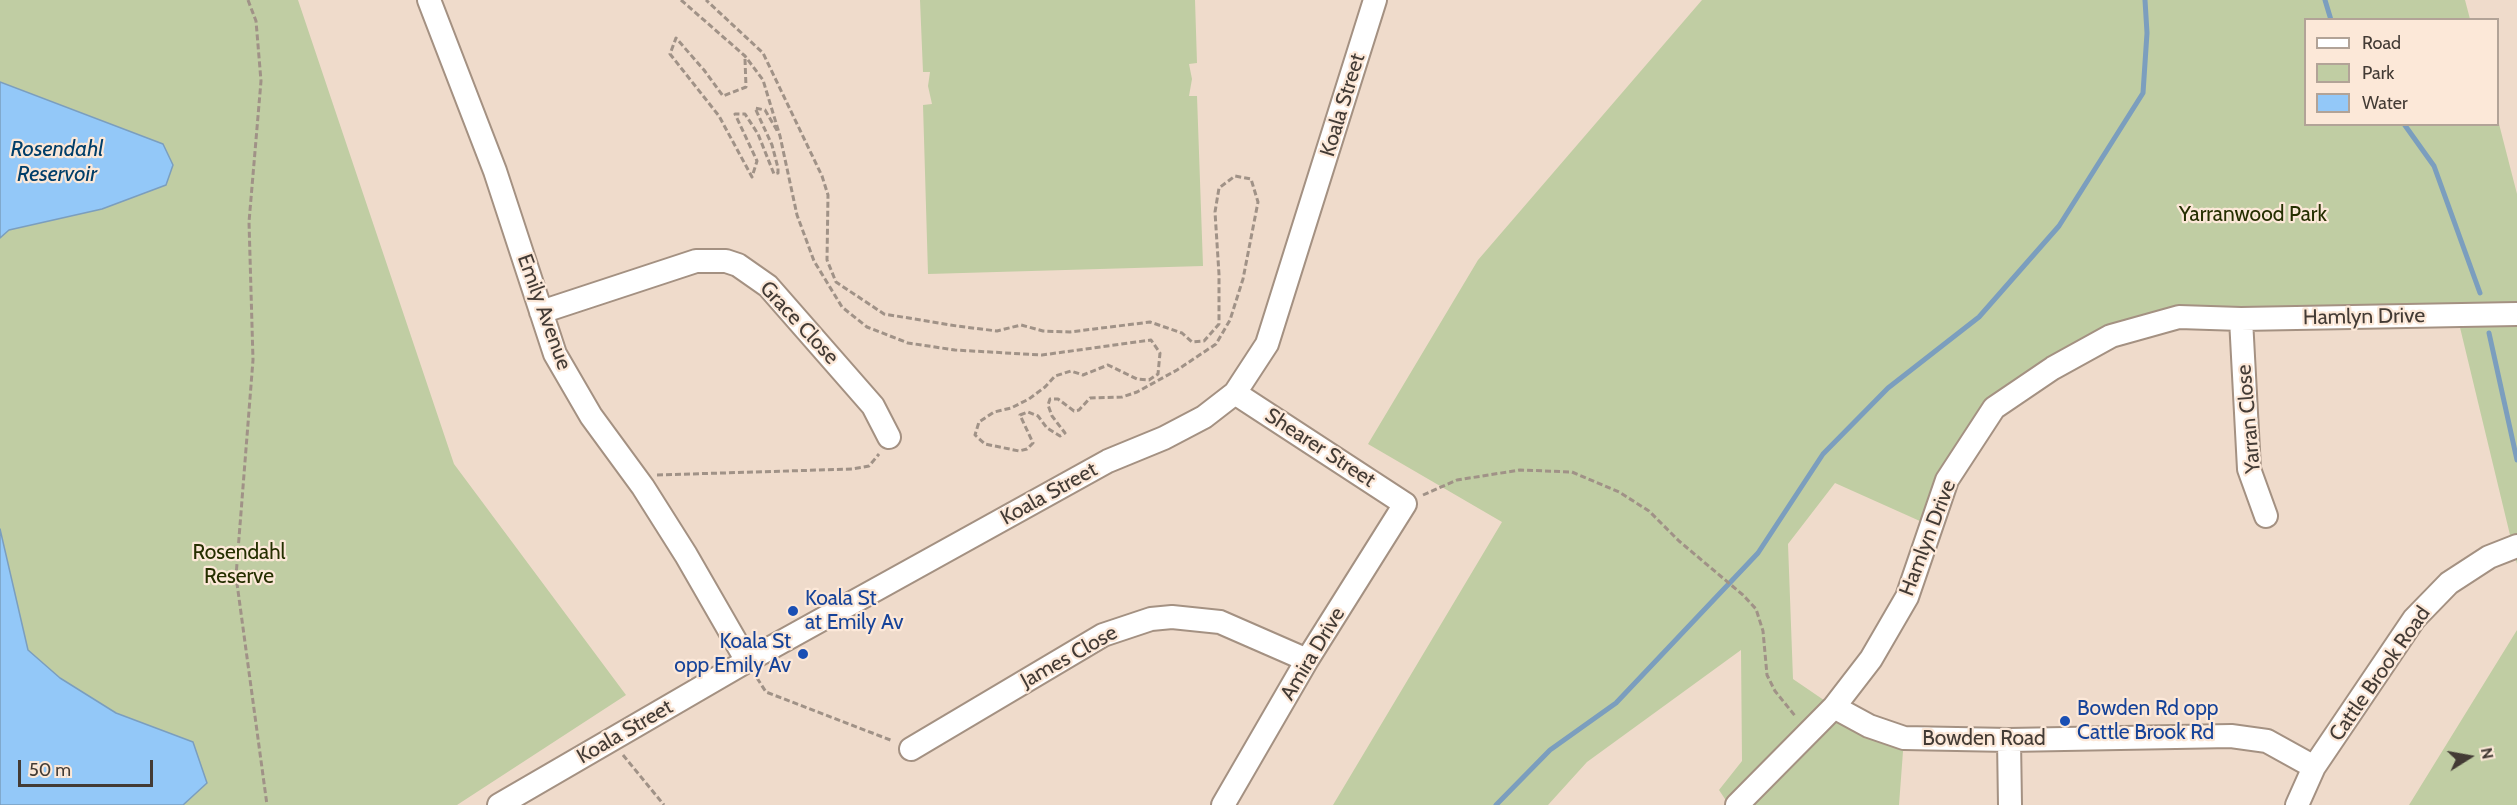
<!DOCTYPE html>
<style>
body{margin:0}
#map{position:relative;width:2517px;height:805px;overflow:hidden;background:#efdbcb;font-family:Cabin,sans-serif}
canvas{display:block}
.legend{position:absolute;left:2304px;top:18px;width:195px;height:108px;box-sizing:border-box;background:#fce8d8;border:2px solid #b2a397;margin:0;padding:8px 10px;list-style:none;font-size:18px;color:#433b35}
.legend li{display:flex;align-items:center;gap:12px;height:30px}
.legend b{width:30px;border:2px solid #b2a397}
.north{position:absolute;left:2439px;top:727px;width:60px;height:60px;-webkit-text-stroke:4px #fce8d8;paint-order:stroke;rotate:79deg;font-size:16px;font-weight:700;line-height:24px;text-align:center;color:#433b35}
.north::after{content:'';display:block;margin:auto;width:21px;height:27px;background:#433b35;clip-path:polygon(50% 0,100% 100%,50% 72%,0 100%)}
.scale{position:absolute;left:18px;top:760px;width:135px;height:27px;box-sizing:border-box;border:3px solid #433b35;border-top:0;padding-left:8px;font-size:18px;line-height:21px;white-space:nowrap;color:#433b35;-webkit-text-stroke:4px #fce8d8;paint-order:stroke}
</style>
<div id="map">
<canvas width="2517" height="805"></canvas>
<ul class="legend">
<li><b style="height:8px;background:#fff"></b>Road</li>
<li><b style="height:16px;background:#c0cda3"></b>Park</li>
<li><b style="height:16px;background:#93c8f8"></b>Water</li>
</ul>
<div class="north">N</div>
<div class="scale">50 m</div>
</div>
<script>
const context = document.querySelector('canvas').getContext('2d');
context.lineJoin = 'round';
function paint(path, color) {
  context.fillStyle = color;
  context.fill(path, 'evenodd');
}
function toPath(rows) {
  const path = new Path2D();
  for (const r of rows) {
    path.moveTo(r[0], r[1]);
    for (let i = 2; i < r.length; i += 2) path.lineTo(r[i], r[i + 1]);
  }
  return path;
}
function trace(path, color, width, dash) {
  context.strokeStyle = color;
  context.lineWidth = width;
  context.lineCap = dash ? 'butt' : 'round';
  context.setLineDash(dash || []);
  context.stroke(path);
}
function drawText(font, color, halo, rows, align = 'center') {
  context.font = font + ' Cabin,sans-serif';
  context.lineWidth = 4.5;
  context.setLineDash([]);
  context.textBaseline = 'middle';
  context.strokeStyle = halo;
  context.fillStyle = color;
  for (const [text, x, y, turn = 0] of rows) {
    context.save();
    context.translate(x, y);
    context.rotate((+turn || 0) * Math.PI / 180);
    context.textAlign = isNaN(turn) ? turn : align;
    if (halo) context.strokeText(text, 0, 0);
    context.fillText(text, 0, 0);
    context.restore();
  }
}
const green = toPath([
 [0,0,298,0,454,464,626,695,457,805,0,805],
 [920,0,1195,0,1197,63,1189,64,1192,79,1189,96,1197,96,1203,266,928,274,923,105,932,104,928,86,930,72,923,72],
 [1702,0,2465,0,2470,19,2306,20,2306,124,2498,124,2498,120,2517,194,2517,564,2457,315,2241,319,2111,336,1994,408,1931,526,1835,483,1788,544,1793,679,1834,707,1904,738,1899,805,1729,805,1719,790,1742,761,1741,650,1587,762,1548,805,1333,805,1502,522,1368,444,1478,260],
 [2517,630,2517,805,2409,805]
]);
const water = toPath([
 [0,82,163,144,173,165,166,185,102,209,9,230,0,238,0,82],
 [0,529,28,650,60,678,116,713,193,742,207,783,183,805,0,805,0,529]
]);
const stream = toPath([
 [2325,0,2331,20],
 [2404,124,2434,166,2480,293],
 [2489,333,2517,460],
 [1496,805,1550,750,1616,703,1758,553,1823,454,1888,388,1979,317,2059,226,2143,93,2147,33,2145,0]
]);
const path = toPath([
 [248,0,256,21,261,81,249,222,253,360,236,576,267,805],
 [681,0,745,56,763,80,780,136,797,215,814,261,842,307,867,327,908,343,955,350,1042,355,1151,340,1160,353,1158,374,1149,380,1137,379,1108,365,1083,375,1071,371,1055,376,1045,387,1029,399,1011,408,994,412,979,422,975,435,985,444,1019,451,1027,449,1033,443,1020,415,1028,412,1038,416,1047,428,1060,436,1065,433,1052,416,1048,405,1050,399,1058,399,1074,411,1079,410,1090,398,1122,397,1137,392,1177,370,1216,344,1230,320,1243,279,1258,202,1251,179,1235,176,1219,188,1215,212,1219,274,1219,324,1204,341,1192,342,1182,333,1150,322,1070,332,1043,331,1021,325,997,331,957,326,884,314,836,282,827,260,828,195,822,176,763,53,706,0],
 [745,59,746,87,723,96,704,70,676,38,670,54,719,116,752,177,757,161,735,114,745,114,758,134,774,174,778,173,778,168,772,145,755,108,765,110,778,132],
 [657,475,852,469,869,466,879,454],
 [1423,495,1457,480,1520,470,1572,472,1619,492,1649,511,1679,541,1743,595,1756,609,1763,631,1767,675,1775,691,1796,717],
 [757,678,766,692,893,741],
 [623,755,664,805]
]);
const minor = toPath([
 [429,0,495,171,555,354,591,416,643,487,686,555,747,661],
 [541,312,696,261,726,261,738,265,768,286,873,406,889,437],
 [2241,319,2249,469,2266,516],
 [1834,707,1869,726,1904,738,2009,740,2231,736,2267,741,2314,767],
 [2009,740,2010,805],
 [911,749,1103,635,1151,619,1172,617,1220,622,1307,660],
 [499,805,747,661,1108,461,1164,438,1204,417,1235,393,1267,344,1375,0],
 [1223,805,1307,660,1405,504,1235,393],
 [1737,805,1834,707,1871,659,1907,597,1947,480,1994,408,2053,368,2111,336,2179,317,2241,319,2517,314],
 [2297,805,2314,767,2414,619,2449,583,2489,557,2517,546]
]);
const markers = [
 [793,611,6,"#1a4fb4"],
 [803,654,6,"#1a4fb4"],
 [2065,721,6,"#1a4fb4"]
];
const streetNames = [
 ["Koala Street",1343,105,-73],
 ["Emily Avenue",544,312,70],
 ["Hamlyn Drive",2364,317,-1],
 ["Grace Close",799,323,47],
 ["Yarran Close",2249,419,-95],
 ["Shearer Street",1320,448,33],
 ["Koala Street",1049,494,-29],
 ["Hamlyn Drive",1928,538,-69],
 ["Amira Drive",1313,654,-59],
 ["James Close",1069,657,-29],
 ["Cattle Brook Road",2380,674,-55],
 ["Koala Street",625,732,-30],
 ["Bowden Road",1984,739]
];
const parkNames = [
 ["Yarranwood Park",2253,215],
 ["Rosendahl",239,553],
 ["Reserve",239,577]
];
const transitNames = [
 ["Koala St",805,599],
 ["at Emily Av",805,623],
 ["Koala St",791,642,"right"],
 ["opp Emily Av",791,666,"right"],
 ["Bowden Rd opp",2077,709],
 ["Cattle Brook Rd",2077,733]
];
const waterNames = [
 ["Rosendahl",57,150],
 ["Reservoir",57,175]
];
paint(green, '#c0cda3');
paint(water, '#93c8f8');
trace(water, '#7b9ebe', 1.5);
trace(stream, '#7b9ebe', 5);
trace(minor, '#a49182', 26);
trace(path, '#a09287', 3, [6, 3]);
trace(minor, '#fff', 22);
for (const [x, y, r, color] of markers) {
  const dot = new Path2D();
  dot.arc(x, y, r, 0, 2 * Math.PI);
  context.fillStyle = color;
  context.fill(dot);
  trace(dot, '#fce8d8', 2);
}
drawText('21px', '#433b35', '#fce8d8', streetNames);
drawText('21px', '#252f00', '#fce8d8', parkNames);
drawText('21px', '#164399', '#fce8d8', transitNames, 'left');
drawText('italic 22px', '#003e69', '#fce8d8', waterNames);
</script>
